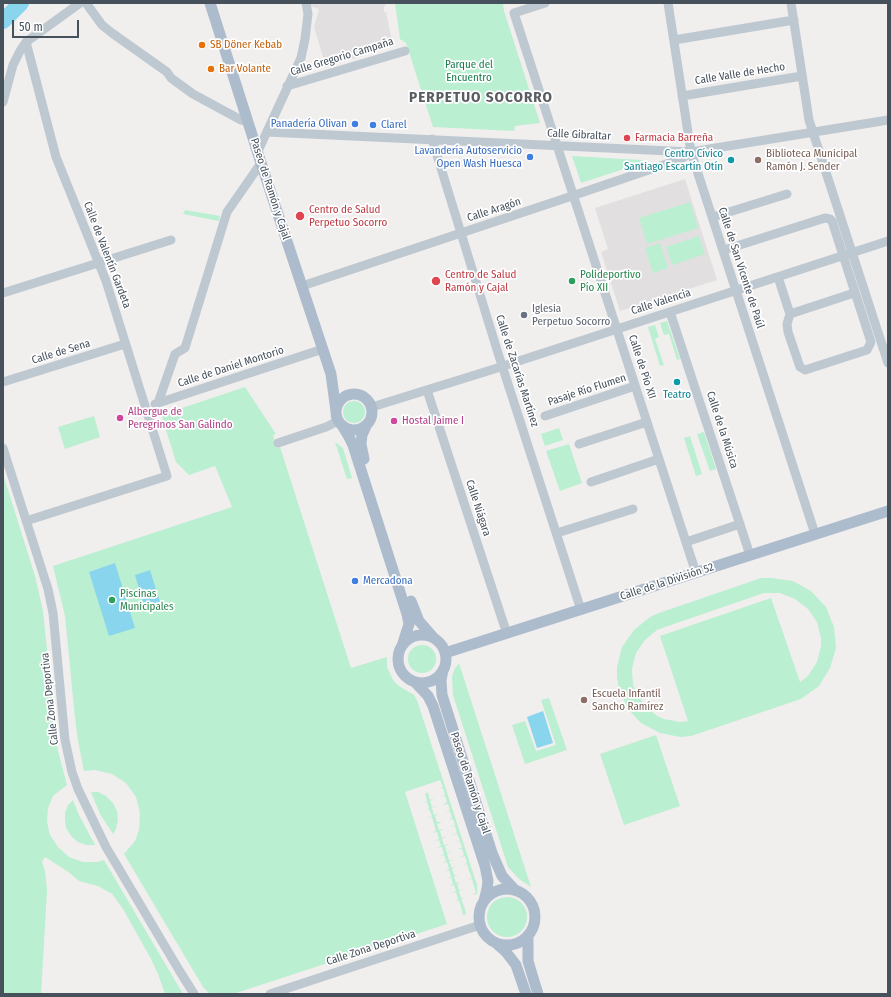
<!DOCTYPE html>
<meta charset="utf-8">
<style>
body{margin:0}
#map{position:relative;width:891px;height:997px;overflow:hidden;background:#f1eeee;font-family:"Fira Sans Condensed",sans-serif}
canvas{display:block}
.frame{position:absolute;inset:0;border:4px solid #46515c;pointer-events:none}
.scale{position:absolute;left:12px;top:20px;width:67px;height:18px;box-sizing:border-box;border:2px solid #46515c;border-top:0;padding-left:5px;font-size:12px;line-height:14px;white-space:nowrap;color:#46515c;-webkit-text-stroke:3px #fff;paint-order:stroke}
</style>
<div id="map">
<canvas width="891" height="997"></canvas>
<div class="frame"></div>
<div class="scale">50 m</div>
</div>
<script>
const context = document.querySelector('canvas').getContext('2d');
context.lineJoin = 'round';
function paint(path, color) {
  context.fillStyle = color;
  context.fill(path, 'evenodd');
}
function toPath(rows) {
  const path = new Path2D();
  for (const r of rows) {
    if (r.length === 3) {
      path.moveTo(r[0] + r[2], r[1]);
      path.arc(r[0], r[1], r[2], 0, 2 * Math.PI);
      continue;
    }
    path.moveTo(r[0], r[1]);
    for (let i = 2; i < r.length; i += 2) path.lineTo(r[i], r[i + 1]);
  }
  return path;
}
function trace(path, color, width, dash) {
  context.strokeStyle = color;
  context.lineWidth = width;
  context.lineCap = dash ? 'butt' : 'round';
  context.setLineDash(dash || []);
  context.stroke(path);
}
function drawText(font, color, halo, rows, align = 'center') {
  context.font = font + ' "Fira Sans Condensed",sans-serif';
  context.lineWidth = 3.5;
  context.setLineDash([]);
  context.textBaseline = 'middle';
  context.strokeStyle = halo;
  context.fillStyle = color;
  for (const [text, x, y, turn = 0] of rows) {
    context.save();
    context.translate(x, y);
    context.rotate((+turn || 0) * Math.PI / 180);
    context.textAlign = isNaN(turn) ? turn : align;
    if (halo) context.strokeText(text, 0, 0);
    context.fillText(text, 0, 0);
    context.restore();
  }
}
const education = toPath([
 [310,3,385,3,385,6,384,7,384,12,386,12,393,46,326,67,314,27,319,9,310,6],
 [685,179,717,280,620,311,601,252,608,249,595,208]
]);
const green = toPath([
 [395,3,503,3,504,11,540,123,515,126,514,131,433,127,406,43,400,39],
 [572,156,642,160,643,161,642,163,581,183],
 [690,202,698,228,647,244,639,218],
 [185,210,220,216,219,221,183,214],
 [699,236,705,254,672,265,666,247],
 [660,243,668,268,653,273,645,248],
 [667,321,680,359,677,360,669,334,664,335,660,323],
 [655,325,659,337,655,339,664,365,660,366,648,327],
 [245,387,276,434,273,435,277,448,280,447,351,668,387,657,387,667,393,680,399,686,414,695,417,700,477,885,477,894,472,895,476,893,474,886,469,888,474,886,472,879,467,880,472,878,469,871,465,873,469,871,467,864,462,865,467,863,465,856,460,858,464,855,462,849,457,849,462,848,460,841,455,843,460,840,457,834,452,835,457,833,455,826,450,827,455,825,453,819,448,820,452,818,450,811,445,812,450,810,448,804,443,805,447,802,445,796,440,797,445,795,443,788,438,789,443,787,440,780,405,792,447,924,233,994,210,994,203,987,124,854,135,841,139,830,140,813,136,797,126,783,112,774,95,770,84,771,78,741,75,718,65,616,53,566,232,507,215,466,189,475,176,462,162,417,164,414],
 [354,412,11],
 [94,416,100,437,65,449,58,427],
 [559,428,563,440,545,446,541,434],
 [704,432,716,469,710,471,697,434],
 [690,436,702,474,696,476,684,438],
 [335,442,343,448,352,478,347,479],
 [569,444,582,483,560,491,546,451],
 [3,474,35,576,43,611,57,747,67,785,53,796,48,808,47,822,50,835,58,847,69,857,83,862,98,862,104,860,183,994,165,994,158,974,151,959,123,909,112,894,98,886,79,881,67,871,45,857,42,862,45,871,47,891,41,994,3,994],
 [761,578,772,578,793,581,811,591,826,607,834,627,836,648,830,668,819,686,801,699,691,736,680,737,660,733,641,723,627,708,619,688,617,678,617,667,622,647,634,630,650,617,659,613],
 [764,593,780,593,795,599,808,609,817,622,821,638,821,646,817,662,808,676,800,682,771,598,660,636,688,721,680,722,664,719,657,716,645,706,636,692,633,685,632,669,636,653,645,640,657,630,665,627],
 [422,659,14],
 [459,663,531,887,519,879,508,867,453,695,452,677,454,670],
 [549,698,567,750,525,764,512,725,525,721,536,751,556,745,541,700],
 [656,735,680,806,624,825,600,754],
 [432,791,428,793,430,800,435,798,430,801,432,807,437,806,432,808,434,815,439,814,435,816,437,822,442,822,437,824,439,830,444,829,440,831,442,838,447,836,442,839,444,845,449,844,445,846,447,853,451,851,447,854,449,860,454,860,449,861,452,868,456,866,452,869,454,875,459,875,454,876,456,883,461,882,457,884,459,890,464,889,459,891,461,898,466,897,461,899,464,906,469,905,464,906,466,914,463,915,461,907,456,909,461,907,459,900,454,901,458,899,456,892,451,894,456,891,454,885,449,886,453,884,451,877,446,879,451,876,449,870,444,871,449,869,447,862,441,863,446,861,444,855,439,856,444,854,442,847,437,848,441,846,439,840,434,841,439,839,437,832,432,833,436,831,434,824,429,826,434,824,432,817,427,818,432,816,429,809,425,811,429,808,427,802,422,803,427,801,425,794,420,796],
 [91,792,98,792,106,796,113,803,117,811,118,820,116,829,113,834,100,814],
 [73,800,79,815,95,845,86,845,78,842,71,836,66,828,65,820,65,813,68,805],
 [507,917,20]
]);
const water = toPath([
 [115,563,135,628,109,636,89,572],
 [150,570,160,602,144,606,135,575],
 [543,711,553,743,537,748,527,717]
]);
const river = toPath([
 [3,21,21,3]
]);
const minor = toPath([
 [86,3,102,25,112,33,167,72,171,78,193,94,241,120,248,122],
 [545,3,514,13,696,573],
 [668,3,691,152,815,534],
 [791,3,809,120,888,363],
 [674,40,794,20],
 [26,42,56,157,106,281,167,476,26,521],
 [287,86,405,51],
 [682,96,802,76],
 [3,102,13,65,20,51,26,42,80,3],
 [267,132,691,152,888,120],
 [432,139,498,353,581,610],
 [258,151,301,58,305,39,308,14,306,3],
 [713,217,787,194],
 [724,250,825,218,830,219,832,221,871,342,867,350,805,370,800,367,788,332,787,324,790,314,778,277],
 [302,286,572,196,681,159,691,152],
 [3,293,171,240],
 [670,312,750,555],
 [790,314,854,293],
 [3,382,125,344],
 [427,390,507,634],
 [158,403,175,354,185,348,227,212,261,163],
 [155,404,323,349],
 [372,407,491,370,888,241],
 [545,416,635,386],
 [278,443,326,427,338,421],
 [579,444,647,422],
 [3,448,48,589,53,613,65,740,72,772,78,789,106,847,179,970,194,994],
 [591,482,659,459],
 [557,533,633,509],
 [686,542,740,524],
 [270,994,480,925]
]);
const major = toPath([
 [210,3,261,163,331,374,336,411],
 [354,412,18],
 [343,427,349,437,353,445,407,614,409,624,403,643],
 [364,459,361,444,362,435,366,426],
 [411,601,419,621,433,637],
 [422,659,24],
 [445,653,888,511],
 [443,670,441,680,442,695,492,853,502,876,515,890],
 [415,682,428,696,433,706,485,866,488,881,487,889,484,901],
 [507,917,28],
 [528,936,528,961,538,994],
 [497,944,506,952,516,965,526,994]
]);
const markers = [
 [202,45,4,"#e8710a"],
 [211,69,4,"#e8710a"],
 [355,124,4,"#3f7fe0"],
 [373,125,4,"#3f7fe0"],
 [627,138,4,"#e0444e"],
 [530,157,4,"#3f7fe0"],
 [731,160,4,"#0f9aa8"],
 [758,160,4,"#8d6e63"],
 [300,216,5,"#e0444e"],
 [436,281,5,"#e0444e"],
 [572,281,4,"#2e9e5b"],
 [524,315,4,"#6b7280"],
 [677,382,4,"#0f9aa8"],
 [120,418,4,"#d1479c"],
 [394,421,4,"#d1479c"],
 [355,581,4,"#3f7fe0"],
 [112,600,4,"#2e9e5b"],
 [584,700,4,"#8d6e63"]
];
const foodNames = [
 ["SB Döner Kebab",210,45],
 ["Bar Volante",219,69]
];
const streetNames = [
 ["Calle Gregorio Campaña",342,57,-17],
 ["Calle Valle de Hecho",740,74,-9],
 ["Calle Gibraltar",579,135,3],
 ["Paseo de Ramón y Cajal",270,189,72],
 ["Calle Aragón",494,210,-18],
 ["Calle de Valentín Gardeta",107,255,69],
 ["Calle de San Vicente de Paúl",741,268,72],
 ["Calle Valencia",661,302,-18],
 ["Calle de Sena",61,352,-17],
 ["Calle de Daniel Montorio",231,367,-18],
 ["Calle de Pío XII",642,367,72],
 ["Calle de Zacarías Martínez",517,371,72],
 ["Pasaje Río Flumen",587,390,-18],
 ["Calle de la Música",722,430,72],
 ["Calle Niágara",478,508,72],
 ["Calle de la División 52",667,582,-18],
 ["Calle Zona Deportiva",50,699,-96],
 ["Paseo de Ramón y Cajal",470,783,72],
 ["Calle Zona Deportiva",371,948,-18]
];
const parkNames = [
 ["Parque del",469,65],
 ["Encuentro",469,78]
];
const shopNames = [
 ["Panadería Olivan",347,124],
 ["Clarel",381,125,"left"],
 ["Lavandería Autoservicio",522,151],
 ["Open Wash Huesca",522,164],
 ["Mercadona",363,581,"left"]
];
const healthNames = [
 ["Farmacia Barreña",635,138],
 ["Centro de Salud",309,210],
 ["Perpetuo Socorro",309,223],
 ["Centro de Salud",445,275],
 ["Ramón y Cajal",445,288]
];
const cultureNames = [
 ["Centro Cívico",723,154],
 ["Santiago Escartín Otín",723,167],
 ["Teatro",677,395,"center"]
];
const educationNames = [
 ["Biblioteca Municipal",766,154],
 ["Ramón J. Sender",766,167],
 ["Escuela Infantil",592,694],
 ["Sancho Ramírez",592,707]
];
const leisureNames = [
 ["Polideportivo",580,275],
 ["Pío XII",580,288],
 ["Piscinas",120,594],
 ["Municipales",120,607]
];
const worshipNames = [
 ["Iglesia",532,309],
 ["Perpetuo Socorro",532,322]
];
const hotelNames = [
 ["Albergue de",128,412],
 ["Peregrinos San Galindo",128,425],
 ["Hostal Jaime I",402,421]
];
const districtNames = [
 ["PERPETUO SOCORRO",481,98]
];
paint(education, '#e2dfe0');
paint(green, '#bbefd1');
paint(water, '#88d5ed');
trace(river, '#88d5ed', 16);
trace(minor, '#bec8d0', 9);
trace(major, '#adbccd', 11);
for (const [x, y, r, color] of markers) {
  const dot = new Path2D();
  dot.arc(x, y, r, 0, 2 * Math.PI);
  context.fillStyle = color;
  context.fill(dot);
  trace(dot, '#fff', 1.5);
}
drawText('11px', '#c56008', '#fff', foodNames, 'left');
drawText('11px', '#46515c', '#fff', streetNames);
drawText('11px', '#167e4c', '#fff', parkNames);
drawText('11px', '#366cbe', '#fff', shopNames, 'right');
drawText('11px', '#be3a42', '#fff', healthNames, 'left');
drawText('11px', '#0d838f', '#fff', cultureNames, 'right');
drawText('11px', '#785e54', '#fff', educationNames, 'left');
drawText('11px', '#27864d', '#fff', leisureNames, 'left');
drawText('11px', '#5b616d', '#fff', worshipNames, 'left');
drawText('11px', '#b23c85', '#fff', hotelNames, 'left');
context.letterSpacing = '1px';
drawText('bold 15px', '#5a5e63', '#fff', districtNames);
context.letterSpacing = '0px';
</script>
